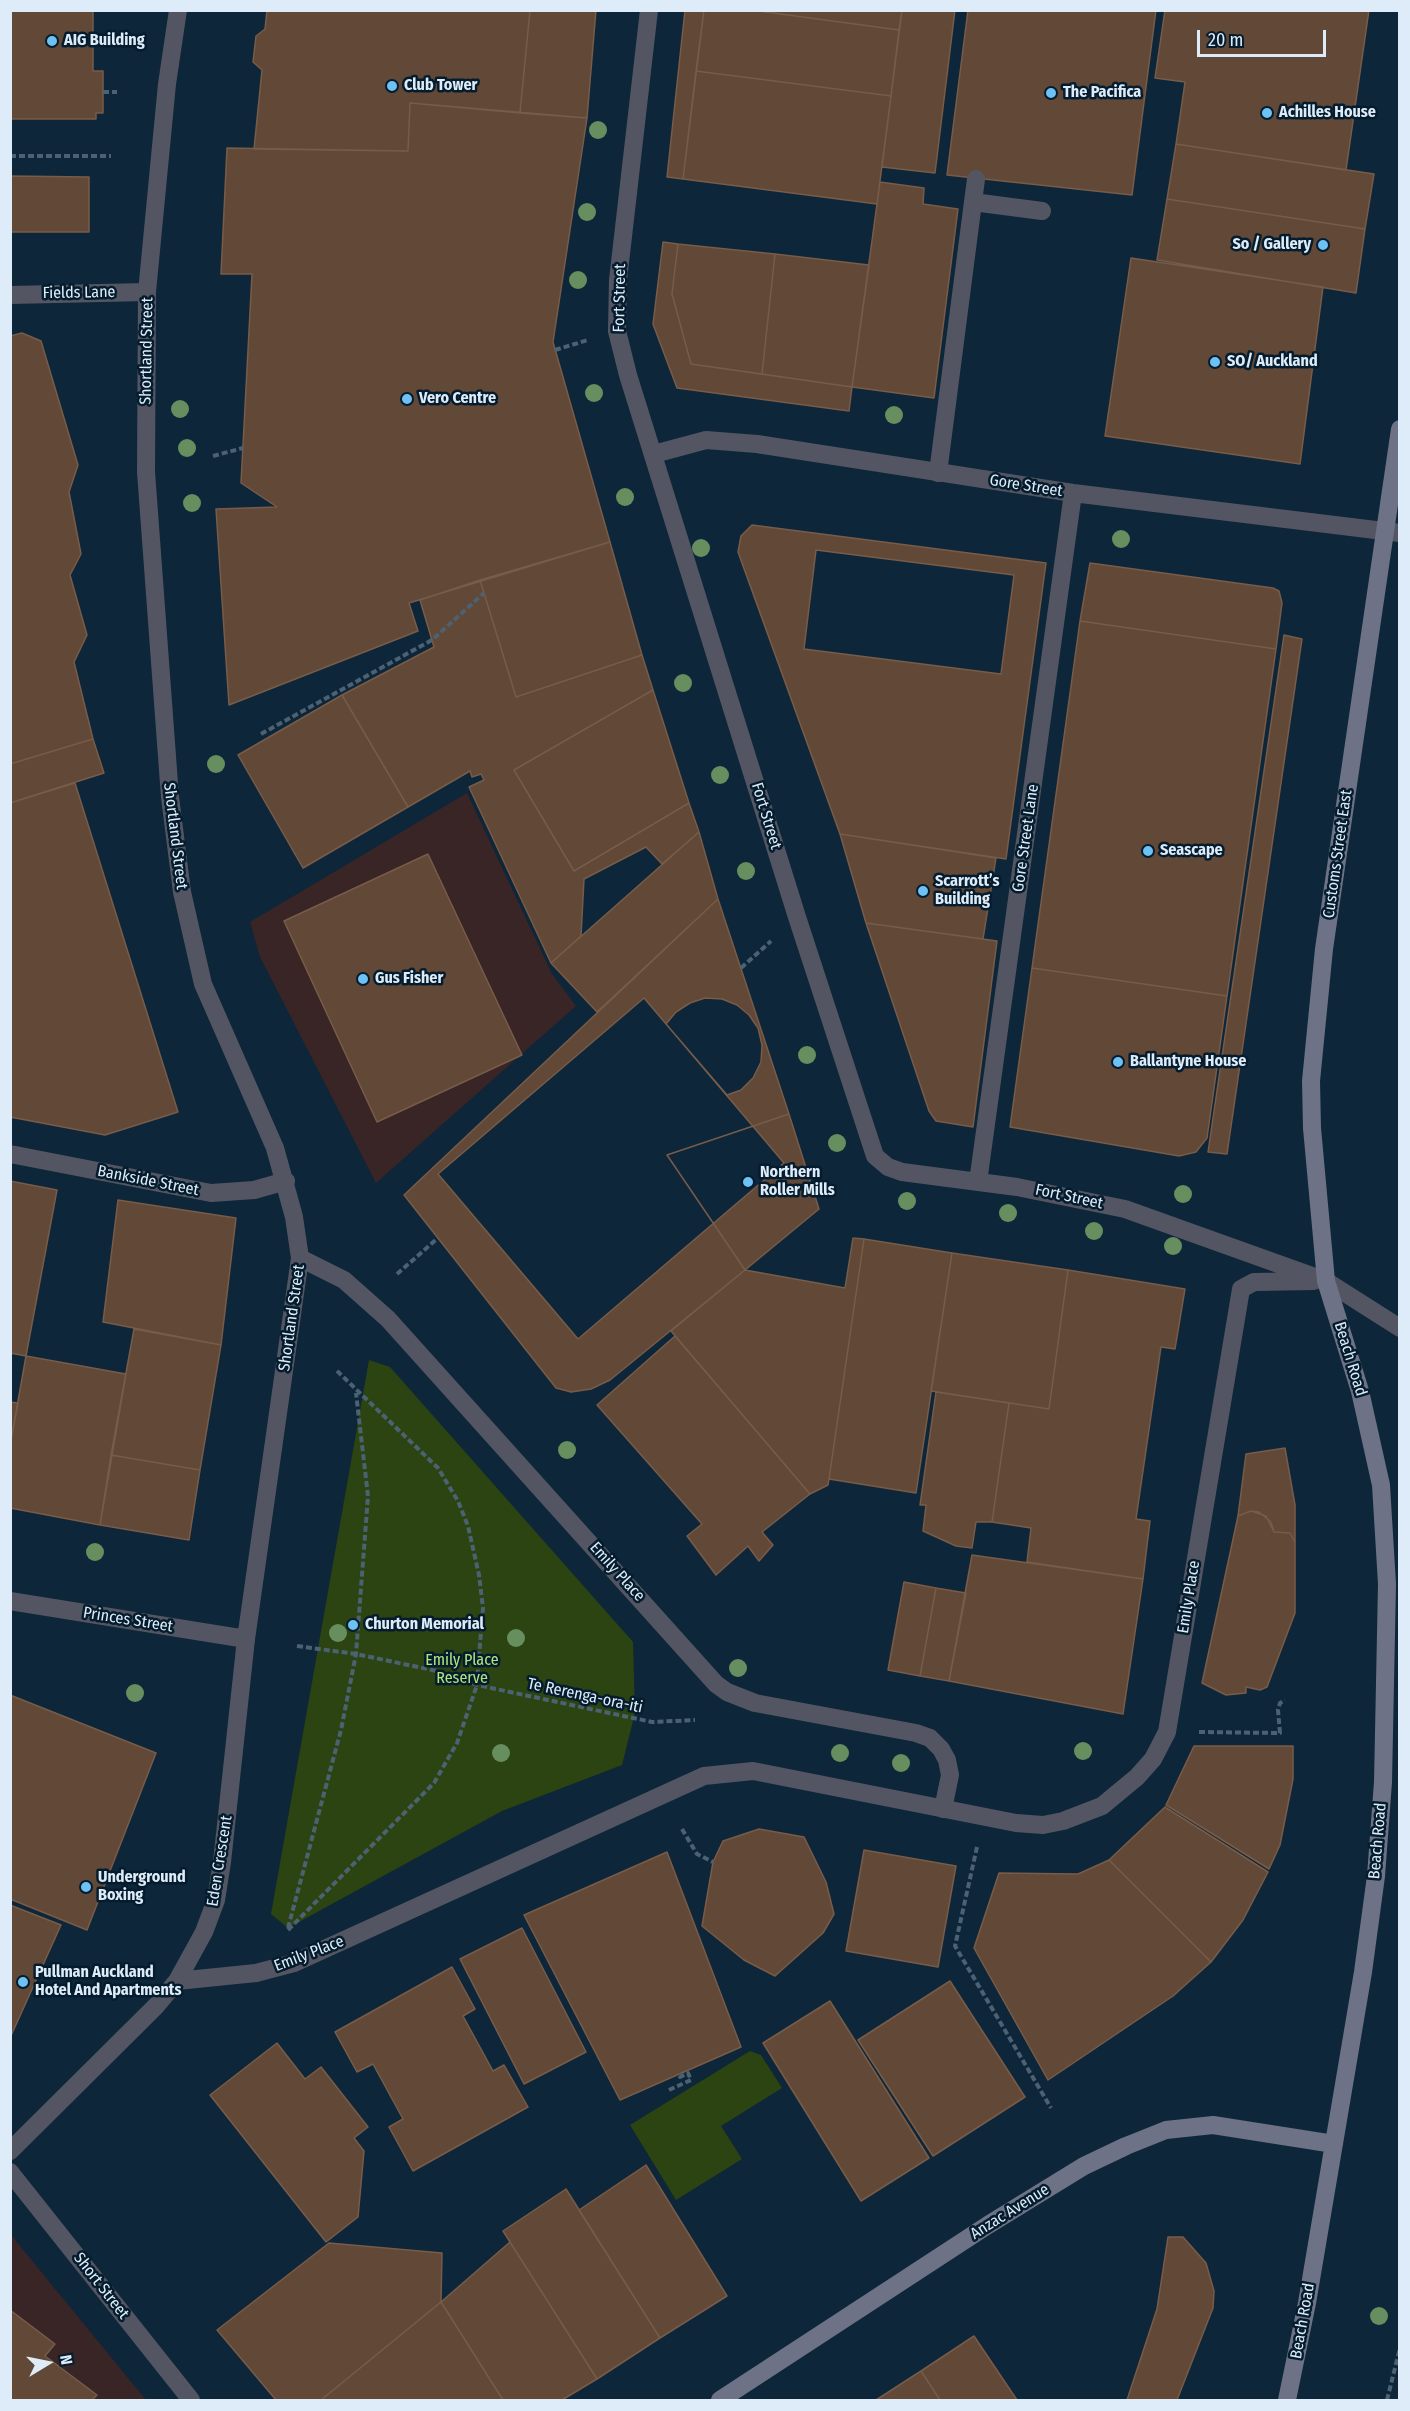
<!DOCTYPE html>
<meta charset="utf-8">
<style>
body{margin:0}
#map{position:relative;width:1410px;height:2411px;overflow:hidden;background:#0e2639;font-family:"Fira Sans Condensed",sans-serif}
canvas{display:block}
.frame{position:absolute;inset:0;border:12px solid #ddecf8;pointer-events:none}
.north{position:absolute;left:18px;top:2333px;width:60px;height:60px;-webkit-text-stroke:4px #041c2e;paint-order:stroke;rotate:80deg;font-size:16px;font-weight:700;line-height:24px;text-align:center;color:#ddecf8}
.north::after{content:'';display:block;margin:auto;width:21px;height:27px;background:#ddecf8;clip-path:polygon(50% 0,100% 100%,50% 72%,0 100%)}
.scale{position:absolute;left:1197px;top:30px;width:129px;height:27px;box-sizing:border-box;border:3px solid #ddecf8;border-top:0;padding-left:8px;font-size:18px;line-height:21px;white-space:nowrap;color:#ddecf8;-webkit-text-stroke:4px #041c2e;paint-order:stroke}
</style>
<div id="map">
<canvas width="1410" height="2411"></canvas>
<div class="frame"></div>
<div class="north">N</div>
<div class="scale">20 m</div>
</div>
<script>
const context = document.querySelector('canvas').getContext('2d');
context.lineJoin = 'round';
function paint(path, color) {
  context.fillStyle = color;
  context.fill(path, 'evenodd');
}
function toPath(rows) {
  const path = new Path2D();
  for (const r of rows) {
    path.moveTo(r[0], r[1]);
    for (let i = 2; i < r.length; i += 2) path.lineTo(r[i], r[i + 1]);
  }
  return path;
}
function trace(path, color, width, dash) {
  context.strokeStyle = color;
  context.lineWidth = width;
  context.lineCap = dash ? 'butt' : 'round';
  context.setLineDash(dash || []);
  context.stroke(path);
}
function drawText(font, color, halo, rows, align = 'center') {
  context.font = font + ' "Fira Sans Condensed",sans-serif';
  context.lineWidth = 5;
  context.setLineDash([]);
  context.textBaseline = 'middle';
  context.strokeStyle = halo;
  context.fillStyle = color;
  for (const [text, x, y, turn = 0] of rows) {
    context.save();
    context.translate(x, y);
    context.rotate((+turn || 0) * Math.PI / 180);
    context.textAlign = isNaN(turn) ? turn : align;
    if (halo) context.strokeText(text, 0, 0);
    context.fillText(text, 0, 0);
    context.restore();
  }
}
const education = toPath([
 [467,793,552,974,576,1006,376,1183,260,957,250,922],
 [11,2235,146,2400,11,2400]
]);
const green = toPath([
 [369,1360,390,1367,633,1642,635,1713,622,1765,502,1811,288,1928,271,1914],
 [750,2051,761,2055,782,2088,721,2126,742,2159,676,2200,630,2125]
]);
const building = toPath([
 [10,10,93,11,93,71,103,71,103,113,96,113,96,119,10,119,10,10],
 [267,10,530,10,520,113,410,103,408,151,254,149,262,70,253,62,256,36,265,29,267,10],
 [530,10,596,10,587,118,520,113,530,10],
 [704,10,751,10,899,30,891,96,696,71,704,10],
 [704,10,683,179,667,177,685,10,704,10],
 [751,10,902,10,899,30,751,10],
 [902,10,955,10,935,173,882,167,902,10],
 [968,10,1156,10,1132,195,947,175,968,10],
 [1165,10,1369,10,1346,170,1176,144,1185,82,1155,78,1165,10],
 [696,71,891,96,877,204,683,179,696,71],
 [410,103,587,118,553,342,610,542,409,603,418,631,229,705,216,509,277,507,241,483,252,274,221,274,227,148,408,151,410,103],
 [1176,144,1374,174,1365,229,1167,199,1176,144],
 [10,176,89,177,89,232,10,232,10,176],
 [880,182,924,188,923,204,958,209,934,398,852,387,880,182],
 [1167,199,1365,229,1356,293,1157,260,1167,199],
 [663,242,678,244,672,294,691,364,852,387,849,411,677,388,653,324,663,242],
 [678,244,775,254,762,374,691,364,672,294,678,244],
 [775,254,869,265,852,387,762,374,775,254],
 [1131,258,1323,287,1300,464,1105,436,1131,258],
 [22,333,41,341,78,465,69,492,81,554,70,575,87,635,74,662,93,739,10,764,10,336,22,333],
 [752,525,1046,563,1006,859,840,834,738,552,741,536,752,525],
 [610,542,642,655,516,697,480,580,610,542],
 [816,550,1014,575,1001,674,804,649,816,550],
 [1090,563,1273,588,1279,591,1282,603,1276,649,1080,621,1090,563],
 [480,580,516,697,642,655,653,690,514,770,574,871,689,803,699,832,662,864,646,847,584,879,581,936,551,963,469,787,484,780,481,774,472,777,470,771,408,807,342,695,434,647,420,600,480,580],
 [1080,621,1276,649,1227,996,1032,968,1080,621],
 [1284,635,1302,639,1227,1154,1208,1152,1284,635],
 [653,690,689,803,574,871,514,770,653,690],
 [342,695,408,807,303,868,238,755,342,695],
 [93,739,104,773,10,803,10,764,93,739],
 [75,783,178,1112,105,1135,10,1117,10,803,75,783],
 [699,832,718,899,597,1012,551,963,699,832],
 [840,834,996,858,983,939,866,923,840,834],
 [428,854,522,1055,377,1122,284,921,428,854],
 [718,899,789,1114,667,1155,745,1270,610,1380,591,1389,571,1392,556,1388,404,1195,718,899],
 [866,923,997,941,973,1127,936,1121,929,1111,866,923],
 [1032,968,1227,996,1207,1138,1196,1152,1179,1156,1010,1127,1032,968],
 [644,998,784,1163,578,1339,438,1174,644,998],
 [705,998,722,999,737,1005,749,1015,758,1028,762,1045,761,1062,753,1078,741,1090,727,1095,666,1024,676,1012,690,1003,705,998],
 [789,1114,819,1209,745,1270,667,1155,789,1114],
 [10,1181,57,1190,26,1356,10,1353,10,1181],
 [118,1200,236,1218,221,1345,103,1322,118,1200],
 [853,1238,864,1239,829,1479,828,1485,810,1494,671,1331,745,1270,845,1288,853,1238],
 [864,1239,952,1253,916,1493,829,1479,864,1239],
 [952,1253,1068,1270,1049,1409,931,1391,952,1253],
 [1068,1270,1185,1289,1175,1349,1161,1347,1136,1519,1150,1521,1143,1579,1027,1562,1031,1528,992,1522,1009,1403,1049,1409,1068,1270],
 [134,1329,221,1345,200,1470,111,1455,134,1329],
 [675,1336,810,1494,762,1532,773,1545,759,1561,748,1546,716,1575,687,1536,702,1524,597,1405,675,1336],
 [26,1356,126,1374,100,1525,10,1508,10,1446,26,1356],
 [936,1392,1009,1403,992,1522,976,1522,972,1548,956,1546,923,1531,926,1505,920,1505,936,1392],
 [10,1402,18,1403,10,1446,10,1402],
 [1285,1448,1295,1505,1295,1542,1290,1533,1274,1532,1271,1522,1259,1512,1251,1511,1238,1516,1246,1454,1285,1448],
 [111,1455,200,1470,189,1540,100,1525,111,1455],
 [1251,1511,1266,1516,1274,1532,1290,1533,1295,1542,1295,1613,1267,1687,1260,1690,1246,1687,1246,1693,1226,1695,1202,1683,1238,1516,1251,1511],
 [972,1555,1143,1579,1123,1714,949,1681,972,1555],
 [904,1582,936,1588,920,1676,888,1670,904,1582],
 [936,1588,966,1593,949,1681,920,1676,936,1588],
 [10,1695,156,1753,87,1930,10,1899,10,1695],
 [1194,1746,1293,1746,1293,1779,1280,1845,1269,1869,1166,1805,1194,1746],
 [1165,1807,1268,1872,1243,1920,1211,1962,1109,1860,1165,1807],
 [759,1829,804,1837,826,1882,834,1914,823,1933,775,1976,744,1960,702,1926,713,1862,723,1841,759,1829],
 [864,1850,956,1866,938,1967,846,1951,864,1850],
 [667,1852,741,2047,620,2100,524,1915,667,1852],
 [1109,1860,1211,1962,1173,1996,1048,2080,974,1948,999,1873,1078,1874,1109,1860],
 [10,1905,61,1925,10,2038,10,1905],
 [522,1928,586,2052,524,2084,460,1959,522,1928],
 [452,1967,475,2009,463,2016,493,2071,504,2065,528,2107,413,2171,389,2127,403,2119,373,2064,357,2072,335,2032,452,1967],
 [950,1981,1025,2097,933,2156,858,2040,950,1981],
 [830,2001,929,2158,861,2201,763,2043,830,2001],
 [277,2043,305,2079,321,2067,368,2127,354,2138,364,2151,358,2217,326,2242,210,2095,277,2043],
 [646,2165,727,2296,660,2338,579,2210,646,2165],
 [566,2189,660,2338,597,2379,503,2231,566,2189],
 [1168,2237,1183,2237,1206,2263,1214,2291,1213,2308,1177,2400,1127,2400,1157,2309,1168,2237],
 [510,2242,597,2379,562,2400,503,2400,441,2302,510,2242],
 [329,2243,442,2253,441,2302,321,2400,276,2400,217,2330,329,2243],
 [441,2302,503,2400,321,2400,441,2302],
 [10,2310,55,2344,45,2356,97,2395,92,2400,10,2400,10,2310],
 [974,2336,1017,2400,940,2400,921,2371,974,2336],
 [921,2371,940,2400,876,2400,921,2371]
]);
const path = toPath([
 [103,92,117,92],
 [10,156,111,156],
 [555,350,588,340],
 [213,456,243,448],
 [261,734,432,640,484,593],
 [741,968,771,941],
 [397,1274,438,1238],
 [297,1646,356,1654,437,1671,477,1685,633,1718,652,1722,695,1720],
 [1199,1732,1280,1733,1278,1710,1280,1703,1285,1700],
 [682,1829,697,1854,713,1862],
 [977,1847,955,1946,1051,2108],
 [288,1928,341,1730,356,1654,368,1496,356,1393],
 [288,1930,434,1783,457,1743,477,1685,480,1644,483,1608,479,1575,468,1526,458,1501,438,1468,335,1369],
 [669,2090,691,2080,688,2073,680,2077,678,2074],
 [1387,2400,1400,2348]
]);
const service = toPath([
 [973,202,976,179],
 [938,473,973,202,1042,211]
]);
const minor = toPath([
 [649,10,618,280,617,331,628,375,797,917,875,1156,888,1167,902,1172,1017,1187,1125,1209,1326,1281],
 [10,295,147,292],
 [654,454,706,440,757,444,1073,493,1400,533],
 [10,1154,211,1193,254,1190,286,1181],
 [978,1182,1073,493],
 [300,1258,344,1280,388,1319,716,1684,727,1692,755,1703,916,1733,930,1738,941,1749,947,1760,950,1775,943,1809],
 [177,1981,256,1973,294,1963,704,1776,753,1771,1016,1823,1043,1825,1063,1821,1102,1806,1137,1777,1153,1759,1167,1732,1241,1289,1254,1282,1314,1281],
 [10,2151,156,2006,177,1981,204,1932,216,1900,222,1862,246,1639],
 [10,2172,191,2400]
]);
const tertiary = toPath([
 [1326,1281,1400,1328],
 [10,1601,246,1639,300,1258,294,1217,275,1148,203,984,182,892,170,797,146,472,147,292,167,84,178,10]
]);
const secondary = toPath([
 [720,2400,988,2225,1084,2166,1126,2146,1166,2130,1213,2125,1334,2144],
 [1287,2400,1307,2303,1363,1972,1376,1876,1383,1782,1387,1584,1381,1485,1360,1391,1326,1281,1312,1128,1311,1081,1324,949,1400,429]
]);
const trees = [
 [598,130],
 [587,212],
 [578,280],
 [594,393],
 [180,409],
 [894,415],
 [187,448],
 [625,497],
 [192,503],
 [1121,539],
 [701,548],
 [683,683],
 [216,764],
 [720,775],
 [746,871],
 [807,1055],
 [837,1143],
 [1183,1194],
 [907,1201],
 [1008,1213],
 [1094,1231],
 [1173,1246],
 [567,1450],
 [95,1552],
 [338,1633],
 [516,1638],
 [738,1668],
 [135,1693],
 [1083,1751],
 [501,1753],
 [840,1753],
 [901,1763],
 [1379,2316]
];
const markers = [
 [52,41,6,"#6ec2f3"],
 [392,86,6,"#6ec2f3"],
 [1051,93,6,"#6ec2f3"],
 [1267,113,6,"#6ec2f3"],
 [1323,245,6,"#6ec2f3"],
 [1215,362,6,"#6ec2f3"],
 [407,399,6,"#6ec2f3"],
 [1148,851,6,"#6ec2f3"],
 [923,891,6,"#6ec2f3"],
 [363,979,6,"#6ec2f3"],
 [1118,1062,6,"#6ec2f3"],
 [748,1182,6,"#6ec2f3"],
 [353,1625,6,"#6ec2f3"],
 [86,1887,6,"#6ec2f3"],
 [23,1982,6,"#6ec2f3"]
];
const poiNames = [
 ["AIG Building",64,41],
 ["Club Tower",404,86],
 ["The Pacifica",1063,93],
 ["Achilles House",1279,113],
 ["So / Gallery",1311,245,"right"],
 ["SO/ Auckland",1227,362],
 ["Vero Centre",419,399],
 ["Seascape",1160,851],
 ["Scarrott’s",935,882],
 ["Building",935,900],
 ["Gus Fisher",375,979],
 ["Ballantyne House",1130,1062],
 ["Northern",760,1173],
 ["Roller Mills",760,1191],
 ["Churton Memorial",365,1625],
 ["Underground",98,1878],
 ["Boxing",98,1896],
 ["Pullman Auckland",35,1973],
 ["Hotel And Apartments",35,1991]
];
const streetNames = [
 ["Fields Lane",79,293,-1],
 ["Fort Street",620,298,-89],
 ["Shortland Street",147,351,-89],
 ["Gore Street",1026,486,9],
 ["Fort Street",766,816,73],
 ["Shortland Street",175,836,83],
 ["Gore Street Lane",1026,838,-82],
 ["Customs Street East",1338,854,-82],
 ["Bankside Street",148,1181,11],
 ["Fort Street",1069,1197,12],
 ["Shortland Street",292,1318,-82],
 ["Beach Road",1350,1359,73],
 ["Emily Place",617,1572,48],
 ["Emily Place",1189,1597,-81],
 ["Princes Street",128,1620,9],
 ["Te Rerenga-ora-iti",585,1696,12],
 ["Beach Road",1378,1841,-85],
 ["Eden Crescent",220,1861,-81],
 ["Emily Place",309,1954,-21],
 ["Anzac Avenue",1010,2212,-32],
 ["Short Street",101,2286,52],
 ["Beach Road",1303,2321,-80]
];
const parkNames = [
 ["Emily Place",462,1661],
 ["Reserve",462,1679]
];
paint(education, '#392525');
paint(green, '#2b4411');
paint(building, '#624836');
trace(building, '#775c49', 1.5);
trace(path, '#4c6273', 4, [6, 3]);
trace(service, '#535662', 18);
trace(minor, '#535662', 18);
trace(tertiary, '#535662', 18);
trace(secondary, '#6d7286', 18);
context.fillStyle = '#678e5f';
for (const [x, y] of trees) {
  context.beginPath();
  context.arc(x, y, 9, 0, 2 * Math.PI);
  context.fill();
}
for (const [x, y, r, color] of markers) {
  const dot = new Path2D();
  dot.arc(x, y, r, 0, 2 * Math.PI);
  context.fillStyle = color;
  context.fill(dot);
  trace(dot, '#041c2e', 2);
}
drawText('bold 16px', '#ddecf8', '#041c2e', poiNames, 'left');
drawText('16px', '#ddecf8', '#041c2e', streetNames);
drawText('16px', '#afe47e', '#041c2e', parkNames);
</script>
